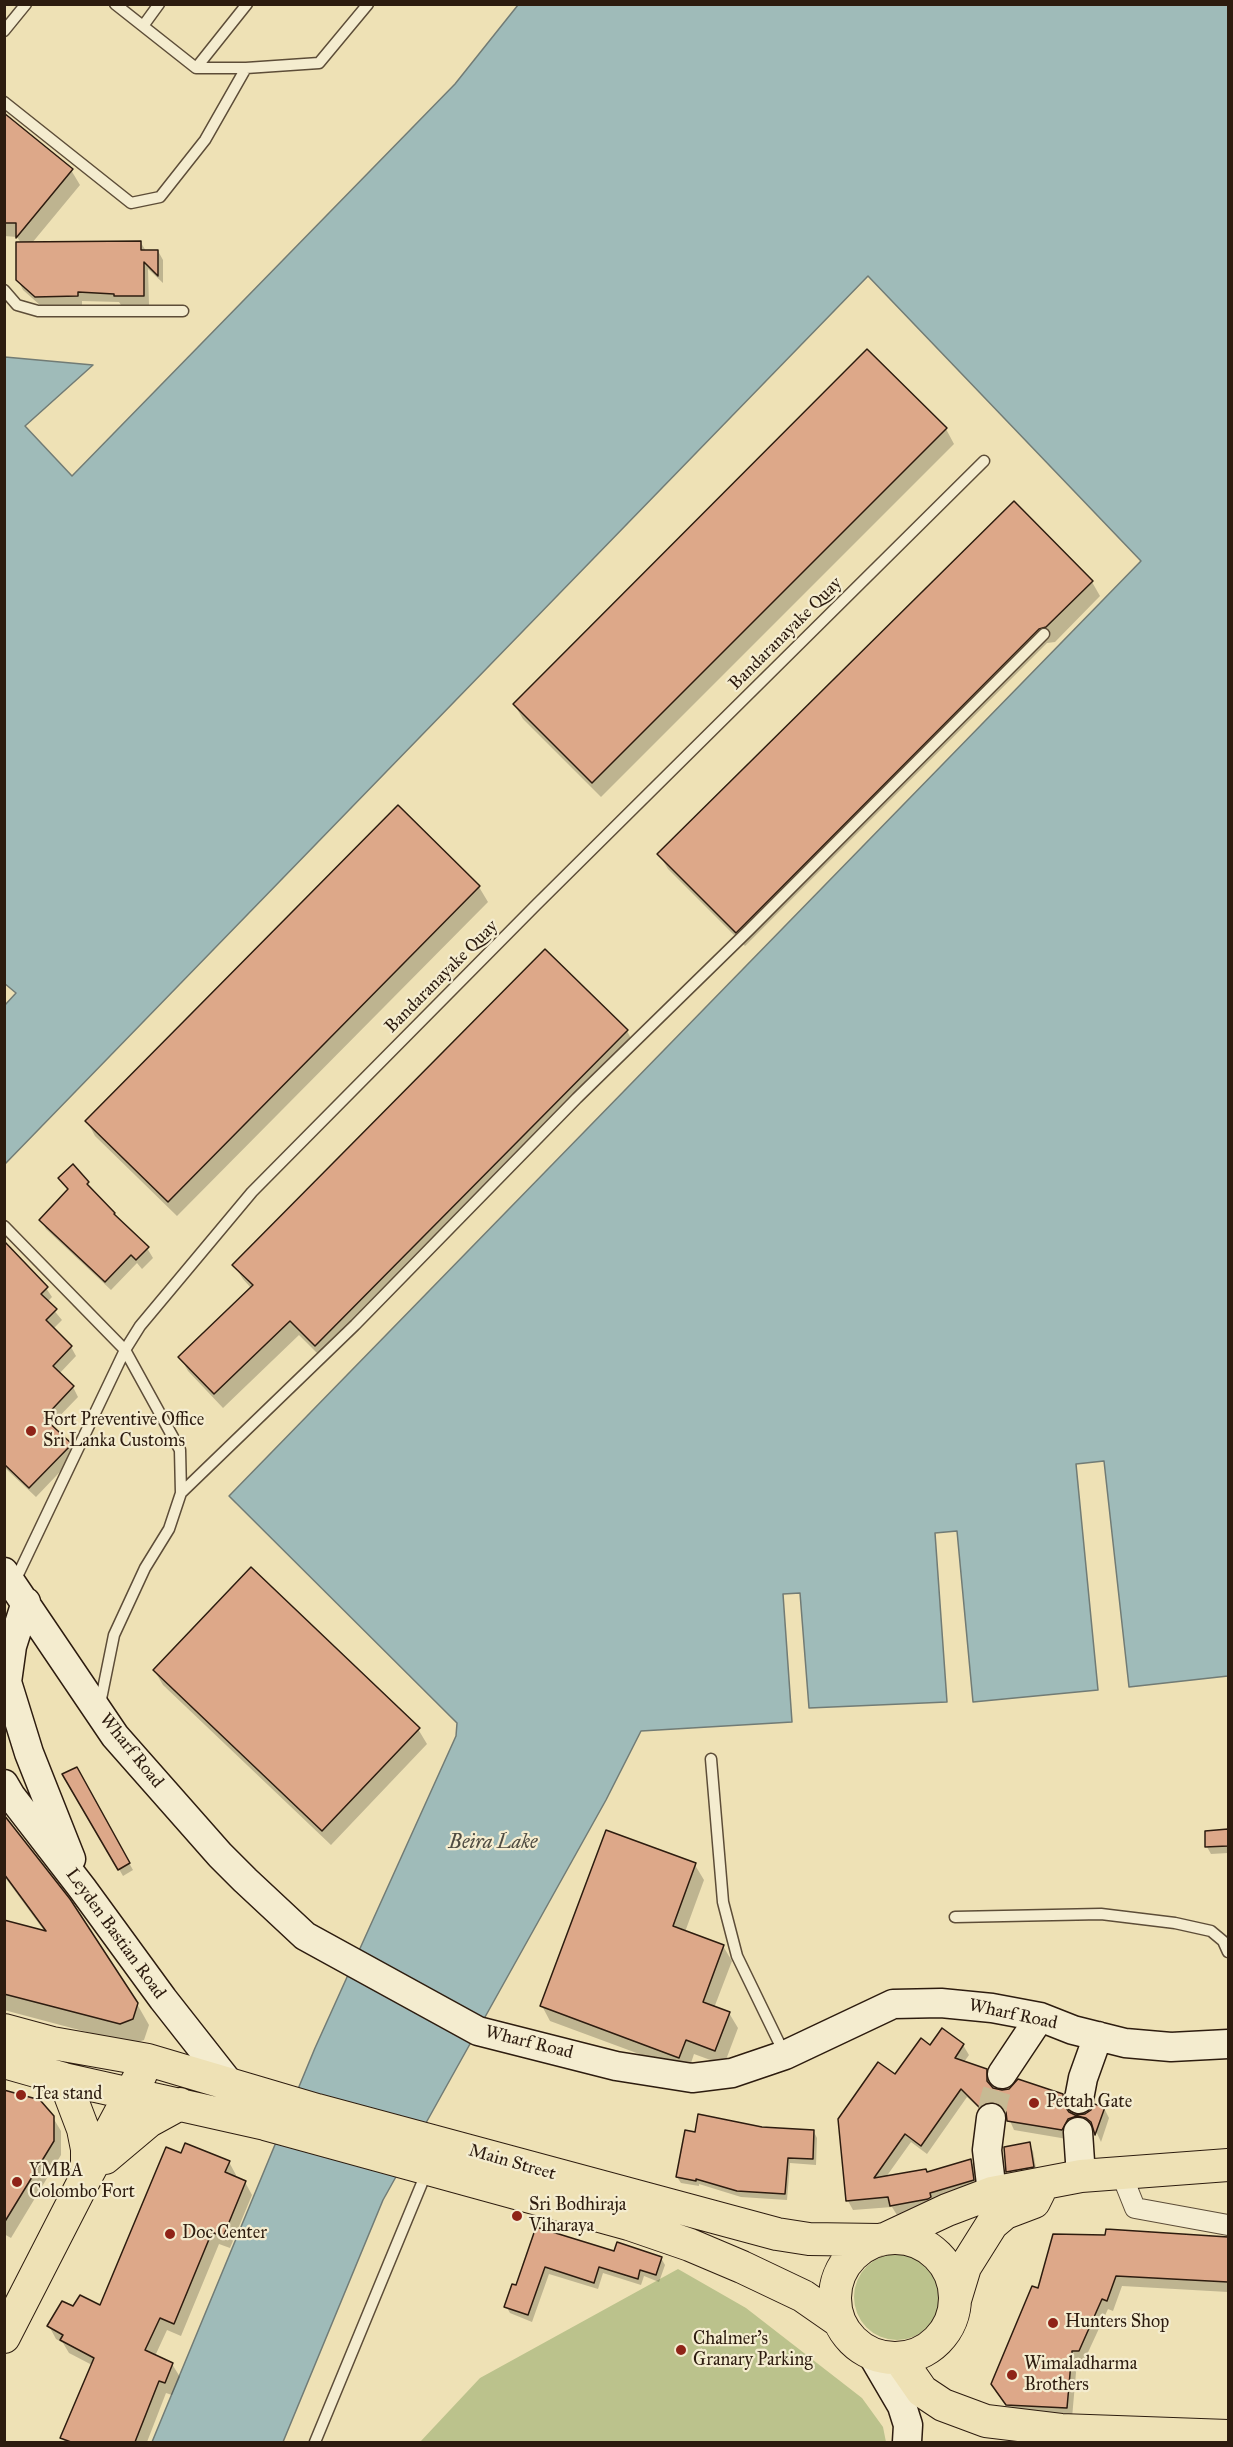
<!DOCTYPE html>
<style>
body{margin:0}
#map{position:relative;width:1233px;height:2447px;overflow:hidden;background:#eee1b5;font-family:"IM FELL Great Primer",serif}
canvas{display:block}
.frame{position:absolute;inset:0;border:6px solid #2d1c0f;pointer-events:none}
</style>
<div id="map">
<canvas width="1233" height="2447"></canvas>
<div class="frame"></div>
</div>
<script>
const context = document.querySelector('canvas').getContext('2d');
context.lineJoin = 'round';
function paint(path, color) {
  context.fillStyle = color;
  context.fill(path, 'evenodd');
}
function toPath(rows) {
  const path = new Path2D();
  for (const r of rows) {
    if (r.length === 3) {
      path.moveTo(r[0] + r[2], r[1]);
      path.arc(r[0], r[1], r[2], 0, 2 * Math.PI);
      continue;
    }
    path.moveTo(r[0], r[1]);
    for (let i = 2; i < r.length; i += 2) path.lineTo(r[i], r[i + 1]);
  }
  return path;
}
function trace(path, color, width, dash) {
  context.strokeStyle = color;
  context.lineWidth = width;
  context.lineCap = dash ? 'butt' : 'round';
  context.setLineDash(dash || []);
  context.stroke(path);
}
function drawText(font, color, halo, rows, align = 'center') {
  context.font = font + ' "IM FELL Great Primer",serif';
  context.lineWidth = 4.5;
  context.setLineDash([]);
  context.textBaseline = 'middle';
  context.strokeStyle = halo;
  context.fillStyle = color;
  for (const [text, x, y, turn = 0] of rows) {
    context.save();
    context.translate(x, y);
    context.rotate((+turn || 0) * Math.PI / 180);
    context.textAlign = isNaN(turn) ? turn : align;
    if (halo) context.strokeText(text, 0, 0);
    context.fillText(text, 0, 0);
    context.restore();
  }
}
const green = toPath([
 [897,2297,43],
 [678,2269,746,2308,862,2398,883,2427,886,2442,420,2442,480,2378]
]);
const water = toPath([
 [518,5,1228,5,1228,1676,1129,1687,1104,1461,1076,1464,1098,1690,973,1702,957,1531,935,1533,947,1702,809,1708,800,1593,783,1594,792,1722,641,1731,606,1800,383,2200,283,2442,152,2442,315,2048,456,1736,457,1723,229,1496,1141,561,868,276,5,1164,5,1005,16,993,4,983,5,357,93,365,25,426,72,476,455,84,518,5]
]);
const shadow = toPath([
 [4,115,71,170,80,185,32,243,141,243,146,251,158,251,163,260,163,283,148,269,149,305,121,305,119,302,82,301,82,305,41,306,23,290,18,280,21,243,17,237,4,236],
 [946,429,954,444,601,797,523,719,514,704],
 [1092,582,1100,596,1055,642,1047,643,745,946,668,869,659,854],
 [398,807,479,887,488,902,177,1216,95,1136,87,1121],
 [545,951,627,1031,635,1046,324,1360,299,1335,223,1408,188,1371,180,1357,251,1288,243,1279,234,1265],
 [73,1166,117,1219,147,1248,153,1258,142,1269,137,1263,111,1290,46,1229,41,1220,68,1191,60,1178],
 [4,1243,46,1288,52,1297,47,1302,62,1320,53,1329,71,1347,76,1356,59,1374,73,1387,78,1397,50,1426,70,1445,76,1455,36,1497,4,1467],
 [154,1670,418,1729,427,1744,331,1845,163,1685],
 [76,1769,133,1870,123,1876,64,1774],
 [4,1815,69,1900,137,2004,149,2025,144,2040,132,2044,4,2010,4,1921,45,1932,4,1876],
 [1228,1831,1228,1853,1211,1854,1207,1847,1206,1832],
 [695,1865,704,1880,685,1932,723,1946,732,1961,714,2008,729,2013,738,2028,724,2065,694,2054,688,2072,550,2021,542,2006],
 [942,2030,963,2045,969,2055,964,2062,986,2070,992,2080,993,2089,1062,2095,1068,2105,1068,2113,1075,2117,1085,2116,1104,2108,1109,2118,1101,2142,1095,2129,1085,2125,1067,2139,1014,2130,1007,2114,999,2111,986,2115,967,2097,927,2154,911,2142,886,2177,927,2173,971,2161,976,2170,978,2190,933,2208,897,2215,892,2207,853,2210,848,2201,896,2076,930,2047],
 [4,2092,52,2116,61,2131,61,2155,11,2238,4,2234],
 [814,2132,817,2138,816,2165,790,2163,787,2200,741,2197,699,2184,699,2186,681,2183,677,2177,696,2134],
 [1029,2144,1033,2151,1037,2174,1012,2178,1008,2172],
 [182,2155,229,2162,236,2175,235,2178,245,2182,252,2195,230,2248,219,2244,181,2336,167,2330,155,2356,172,2364,180,2377,172,2395,166,2393,147,2442,65,2442,62,2438,92,2365,69,2353,63,2343,56,2339,49,2326,74,2308,100,2307],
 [537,2229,615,2253,661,2258,665,2265,659,2282,644,2276,641,2285,603,2273,598,2289,549,2274,532,2322,510,2313,506,2306,516,2287],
 [1107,2231,1228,2238,1228,2292,1122,2286,1113,2311,1108,2309,1084,2361,1077,2361,1072,2418,1014,2415,999,2395,1039,2290,1107,2237]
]);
const building = toPath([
 [4,113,73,169,16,238,16,223,4,223,4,113],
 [141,241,141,250,158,250,158,276,144,262,144,296,114,296,114,294,78,292,78,296,35,297,16,280,16,242,141,241],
 [867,349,947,428,592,783,513,704,867,349],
 [1014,501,1093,581,1046,627,1039,629,736,933,657,854,1014,501],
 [398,805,480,886,168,1202,85,1121,398,805],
 [545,949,628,1030,315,1346,290,1321,214,1394,178,1357,253,1285,232,1265,545,949],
 [73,1164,89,1182,87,1184,115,1213,114,1214,149,1247,136,1260,131,1255,105,1282,39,1220,68,1189,58,1178,73,1164],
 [4,1241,48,1287,41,1294,57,1309,46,1320,72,1346,53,1366,74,1386,44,1418,72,1444,29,1488,4,1464,4,1241],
 [251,1567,420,1728,322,1831,153,1670,251,1567],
 [77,1767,130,1863,118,1870,62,1774,77,1767],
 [4,1815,70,1899,138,2003,133,2019,120,2024,4,1994,4,1920,46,1931,4,1874,4,1815],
 [1228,1829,1228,1846,1205,1847,1205,1831,1228,1829],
 [606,1830,696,1863,673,1926,724,1945,703,2002,730,2012,715,2051,686,2040,679,2058,540,2006,606,1830],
 [942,2028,964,2044,955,2058,987,2069,987,2081,993,2088,1002,2090,1009,2089,1018,2079,1063,2094,1064,2105,1069,2112,1075,2115,1085,2114,1091,2110,1094,2104,1105,2107,1095,2135,1091,2122,1086,2118,1077,2116,1068,2119,1062,2130,1007,2121,1006,2112,1000,2105,992,2102,985,2103,979,2107,961,2089,921,2146,905,2134,874,2178,926,2169,927,2172,971,2159,974,2180,930,2193,931,2197,928,2199,890,2206,888,2197,846,2201,838,2119,878,2062,895,2074,921,2038,930,2045,942,2028],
 [4,2090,40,2100,54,2116,54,2141,4,2223,4,2090],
 [698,2114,762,2127,814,2130,813,2159,788,2158,785,2194,737,2191,696,2179,696,2181,676,2177,685,2130,695,2132,698,2114],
 [1030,2142,1034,2167,1006,2172,1004,2147,1030,2142],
 [185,2143,230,2161,225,2172,246,2181,223,2237,212,2232,174,2324,160,2318,145,2350,173,2363,165,2383,159,2381,135,2442,71,2442,60,2438,94,2358,60,2340,63,2335,47,2326,62,2301,73,2306,80,2295,100,2305,166,2147,181,2153,185,2143],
 [536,2227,614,2251,617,2242,662,2257,656,2275,640,2270,638,2279,599,2267,594,2283,545,2267,528,2315,504,2307,512,2284,516,2285,536,2227],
 [1106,2229,1228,2237,1228,2282,1116,2276,1107,2301,1102,2299,1079,2351,1072,2351,1067,2408,1006,2405,991,2384,1032,2286,1038,2288,1053,2234,1105,2235,1106,2229]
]);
const secondaryTunnel = toPath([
 [991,2118,994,2100,1002,2074]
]);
const lane = toPath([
 [115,4,196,68,247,4],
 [143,26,159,4],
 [4,31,26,4],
 [196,68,246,68,319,63,368,4],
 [4,102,131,203,160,197,205,140,246,68],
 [4,290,17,305,38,311,183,311],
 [4,1226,125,1350,180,1450,181,1493,169,1529,145,1568,114,1635,100,1704],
 [181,1493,355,1325,577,1098,749,930,1044,634],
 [14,1583,125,1350,140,1326,252,1192,536,905,984,461],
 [711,1759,723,1902,737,1956,785,2055],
 [955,1917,1101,1914,1175,1923,1211,1931,1223,1941,1228,1952],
 [315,2442,427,2171]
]);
const street = toPath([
 [1121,2173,1135,2208,1228,2225]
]);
const secondary = toPath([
 [4,1572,115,1736,220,1855,245,1880,305,1936,478,2031,616,2066,692,2078,732,2073,785,2055,893,2004,941,2003,992,2008,1040,2017,1073,2030,1125,2043,1171,2047,1228,2044],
 [26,1602,12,1646,7,1682,29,1753,71,1859],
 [4,1784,11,1796,82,1888,163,1999,229,2083],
 [1002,2074,1040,2017],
 [1079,2099,1083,2078,1098,2036],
 [991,2118,987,2150,992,2193],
 [1078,2132,1081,2176],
 [871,2353,902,2406,908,2425,907,2442]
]);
const primary = toPath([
 [4,2030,52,2043,148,2060,317,2110,777,2234,809,2239,880,2240],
 [4,2062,64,2079,265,2124,629,2224,690,2245,742,2267,803,2296,839,2321],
 [64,2079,83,2129,87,2149,87,2174],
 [105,2158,149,2121,180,2104],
 [895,2298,60],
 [885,2239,947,2210,992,2193,1081,2176,1228,2165],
 [955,2300,965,2267,992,2224,1005,2213,1034,2202,1039,2192],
 [4,2337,87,2175,141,2074],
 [899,2358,922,2391,943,2405,986,2421,1061,2430,1228,2436]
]);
const markers = [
 [31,1431,6,"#8f2418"],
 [21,2095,6,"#8f2418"],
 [1034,2103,6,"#8f2418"],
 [17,2182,6,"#8f2418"],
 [517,2216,6,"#8f2418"],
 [170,2234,6,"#8f2418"],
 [1053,2323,6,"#8f2418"],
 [681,2350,6,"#8f2418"],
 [1012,2375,6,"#8f2418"]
];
const streetNames = [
 ["Bandaranayake Quay",786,634,-45],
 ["Bandaranayake Quay",442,977,-45],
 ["Wharf Road",131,1751,51],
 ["Leyden Bastian Road",115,1934,54],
 ["Wharf Road",1013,2015,12],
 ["Wharf Road",529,2043,14],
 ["Main Street",512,2163,16]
];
const poiNames = [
 ["Fort Preventive Office",43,1421],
 ["Sri Lanka Customs",43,1442],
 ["Tea stand",33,2095],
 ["Pettah Gate",1046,2103],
 ["YMBA",29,2172],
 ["Colombo Fort",29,2193],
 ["Sri Bodhiraja",529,2206],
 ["Viharaya",529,2227],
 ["Doc Center",182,2234],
 ["Hunters Shop",1065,2323],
 ["Chalmer's",693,2340],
 ["Granary Parking",693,2361],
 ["Wimaladharma",1024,2365],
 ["Brothers",1024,2386]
];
const waterNames = [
 ["Beira Lake",493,1843]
];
paint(green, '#bbc28c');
paint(water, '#9fbbb9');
trace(water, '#717b75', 1.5);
paint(shadow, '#0003');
paint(building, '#dda889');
trace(building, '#2d1c0f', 1.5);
trace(secondaryTunnel, '#c7ba94', 28, [28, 14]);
trace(lane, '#5d4d38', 13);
trace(street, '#5d4d38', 22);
trace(secondary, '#2d1c0f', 31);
trace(primary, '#2d1c0f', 34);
trace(lane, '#f4eccf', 10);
trace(street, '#f4eccf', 20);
trace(secondary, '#f4eccf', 28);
trace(primary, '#eee1b5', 32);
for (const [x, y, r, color] of markers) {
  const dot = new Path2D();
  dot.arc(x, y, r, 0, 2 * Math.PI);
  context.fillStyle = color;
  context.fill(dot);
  trace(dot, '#f4eccf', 2);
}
drawText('18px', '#2d1c0f', '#f4eccf', streetNames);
drawText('18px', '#2d1c0f', '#f4eccf', poiNames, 'left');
drawText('italic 20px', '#4f4c42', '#f4eccf', waterNames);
</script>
